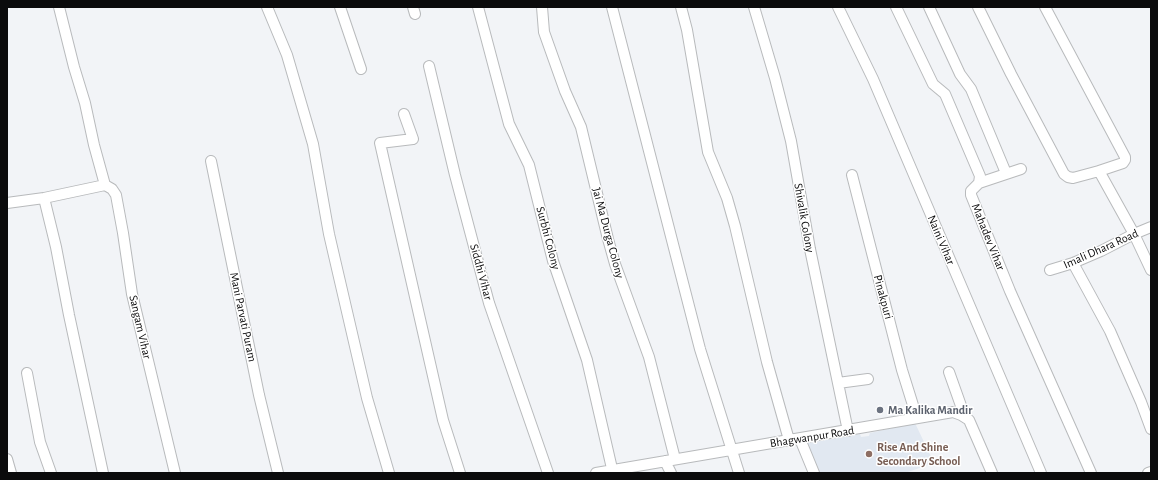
<!DOCTYPE html>
<style>
body{margin:0}
#map{position:relative;width:1158px;height:480px;overflow:hidden;background:#f2f4f7;font-family:"Alegreya Sans",sans-serif}
canvas{display:block}
.frame{position:absolute;inset:0;border:8px solid #0b0b0c;pointer-events:none}
</style>
<div id="map">
<canvas width="1158" height="480"></canvas>
<div class="frame"></div>
</div>
<script>
const context = document.querySelector('canvas').getContext('2d');
context.lineJoin = 'round';
function paint(path, color) {
  context.fillStyle = color;
  context.fill(path, 'evenodd');
}
function toPath(rows) {
  const path = new Path2D();
  for (const r of rows) {
    path.moveTo(r[0], r[1]);
    for (let i = 2; i < r.length; i += 2) path.lineTo(r[i], r[i + 1]);
  }
  return path;
}
function trace(path, color, width, dash) {
  context.strokeStyle = color;
  context.lineWidth = width;
  context.lineCap = dash ? 'butt' : 'round';
  context.setLineDash(dash || []);
  context.stroke(path);
}
function drawText(font, color, halo, rows, align = 'center') {
  context.font = font + ' "Alegreya Sans",sans-serif';
  context.lineWidth = 3;
  context.setLineDash([]);
  context.textBaseline = 'middle';
  context.strokeStyle = halo;
  context.fillStyle = color;
  for (const [text, x, y, turn = 0] of rows) {
    context.save();
    context.translate(x, y);
    context.rotate((+turn || 0) * Math.PI / 180);
    context.textAlign = isNaN(turn) ? turn : align;
    if (halo) context.strokeText(text, 0, 0);
    context.fillText(text, 0, 0);
    context.restore();
  }
}
const built = toPath([
 [915,423,934,463,905,473,816,473,804,444,860,434,861,437,869,436,870,433]
]);
const minor = toPath([
 [59,7,74,67,85,103,94,145,105,185],
 [267,7,287,55,313,144,329,234,367,398,389,473],
 [340,7,361,69],
 [413,7,415,14],
 [478,7,509,124,529,165,553,261,587,360,613,473],
 [542,7,544,32,565,91,581,127,608,239,615,264,649,357,675,459],
 [612,7,700,349,739,473],
 [681,7,687,30,708,152,727,198,735,226,767,362,789,440],
 [754,7,775,78,791,141,810,249,848,431],
 [838,7,873,79,1041,473],
 [896,7,933,84,945,94,980,176,979,183,971,191,971,195,1010,291,1091,473],
 [929,7,960,74,971,89,1006,173],
 [978,7,1011,74,1064,174,1068,177,1073,178,1099,171],
 [1045,7,1125,157,1125,160,1123,163,1099,171,1134,234,1151,270],
 [429,66,455,175,489,303,548,473],
 [404,114,413,139,380,143,443,420,460,473],
 [211,161,259,395,278,473],
 [852,175,902,370,917,418],
 [979,183,1021,169],
 [105,185,112,189,116,195,123,233,132,294,175,473],
 [44,198,56,247,69,315,103,473],
 [7,203,44,198,105,185],
 [1073,263,1110,331,1141,402,1151,429],
 [1050,270,1073,263,1101,251,1134,234,1151,227],
 [949,372,965,417],
 [27,373,40,442,51,473],
 [838,383,868,379],
 [800,439,814,473],
 [7,459,11,473],
 [665,461,671,473],
 [596,473,953,412,961,415,969,420,992,473],
 [1148,473,1151,472]
]);
const markers = [
 [880,410,4,"#6b7280"],
 [869,454,4,"#8d6e63"]
];
const streetNames = [
 ["Shivalik Colony",804,218,80],
 ["Jai Ma Durga Colony",608,233,75],
 ["Mahadev Vihar",988,237,68],
 ["Surbhi Colony",548,238,75],
 ["Naini Vihar",941,240,67],
 ["Imali Dhara Road",1101,249,-24],
 ["Siddhi Vihar",481,272,75],
 ["Pinakpuri",883,297,75],
 ["Mani Parvati Puram",243,317,78],
 ["Sangam Vihar",140,327,77],
 ["Bhagwanpur Road",812,437,-9]
];
const worshipNames = [
 ["Ma Kalika Mandir",888,410]
];
const educationNames = [
 ["Rise And Shine",877,447],
 ["Secondary School",877,461]
];
paint(built, '#e1e8f1');
trace(minor, '#b8babc', 12);
trace(minor, '#fff', 10);
for (const [x, y, r, color] of markers) {
  const dot = new Path2D();
  dot.arc(x, y, r, 0, 2 * Math.PI);
  context.fillStyle = color;
  context.fill(dot);
  trace(dot, '#fff', 1.5);
}
drawText('12px', '#0b0b0c', '#fff', streetNames);
drawText('bold 12px', '#5b616d', '#fff', worshipNames, 'left');
drawText('bold 12px', '#785e54', '#fff', educationNames, 'left');
</script>
